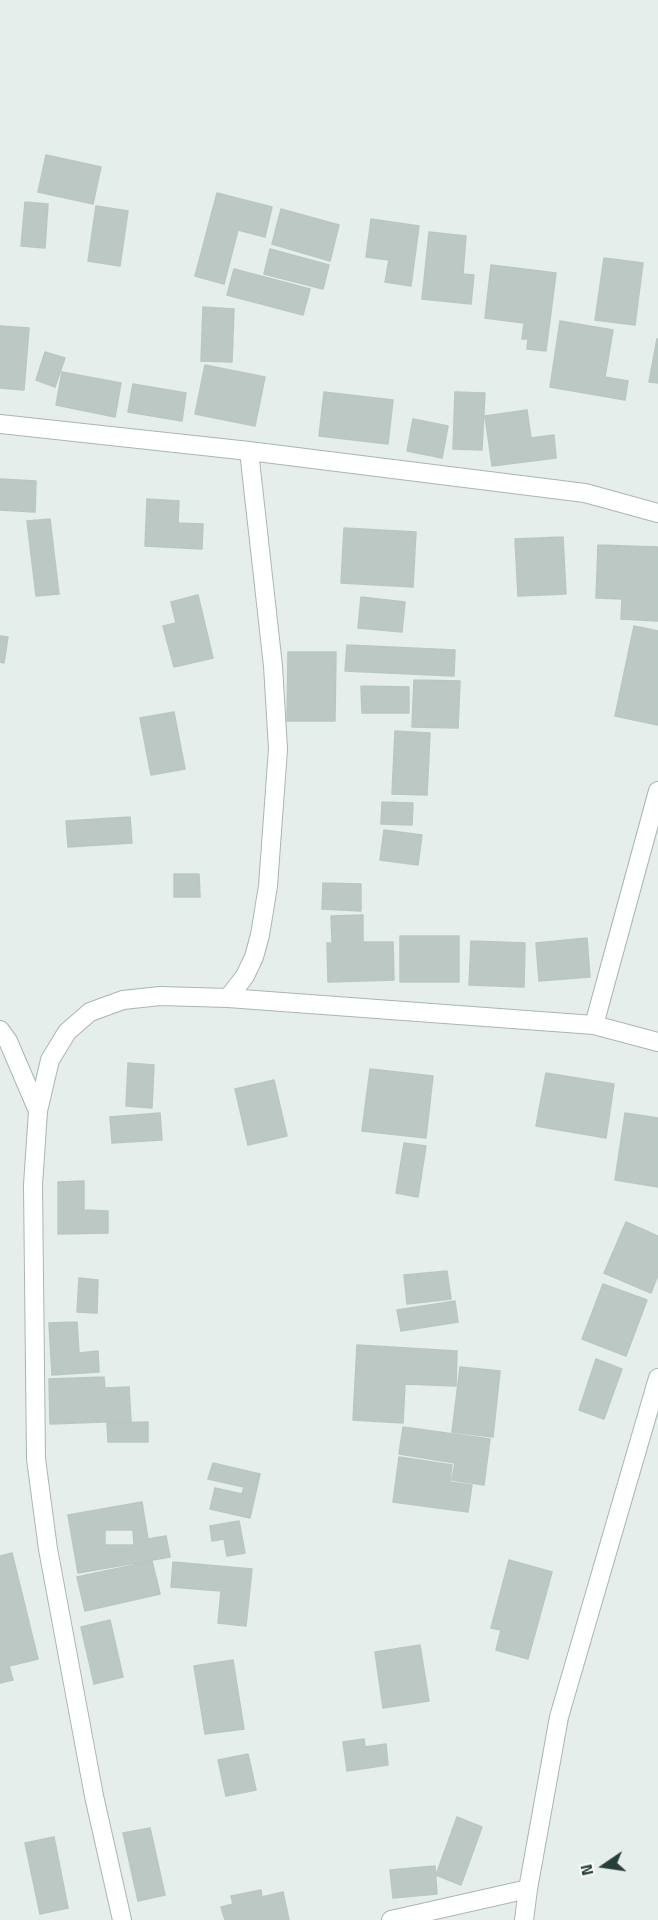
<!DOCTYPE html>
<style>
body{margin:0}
#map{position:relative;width:658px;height:1920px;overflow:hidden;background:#e6eeeb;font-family:"Titillium Web",sans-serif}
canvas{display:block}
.north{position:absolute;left:574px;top:1836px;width:60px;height:60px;-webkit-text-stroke:4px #f7faf9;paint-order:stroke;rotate:257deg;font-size:16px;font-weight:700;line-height:24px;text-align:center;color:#263f3a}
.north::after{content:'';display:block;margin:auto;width:21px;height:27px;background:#263f3a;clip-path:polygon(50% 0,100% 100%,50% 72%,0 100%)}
</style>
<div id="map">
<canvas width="658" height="1920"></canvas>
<div class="north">N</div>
</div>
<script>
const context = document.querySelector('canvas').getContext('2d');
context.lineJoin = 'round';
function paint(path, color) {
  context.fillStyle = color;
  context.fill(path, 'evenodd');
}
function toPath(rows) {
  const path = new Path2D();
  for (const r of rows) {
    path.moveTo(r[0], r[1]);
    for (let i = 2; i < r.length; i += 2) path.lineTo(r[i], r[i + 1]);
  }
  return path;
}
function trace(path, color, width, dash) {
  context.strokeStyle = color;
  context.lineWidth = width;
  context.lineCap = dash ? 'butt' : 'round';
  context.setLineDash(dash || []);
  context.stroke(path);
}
const building = toPath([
 [46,155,101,167,93,204,38,192,46,155],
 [217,193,272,207,265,237,238,230,224,284,195,276,217,193],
 [25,202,48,204,45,248,21,246,25,202],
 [96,206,128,211,120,266,88,261,96,206],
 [281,209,339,225,330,261,272,244,281,209],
 [371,219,419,226,411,286,385,282,389,260,366,257,371,219],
 [429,232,466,236,463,274,474,275,471,304,422,299,429,232],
 [270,249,329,265,323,289,264,274,270,249],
 [604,258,643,263,635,325,595,320,604,258],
 [491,265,556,273,546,351,527,349,528,339,522,339,524,323,485,318,491,265],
 [234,269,310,289,303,315,227,295,234,269],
 [203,307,234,309,232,362,201,361,203,307],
 [560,321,613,330,605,377,628,381,625,400,550,387,560,321],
 [0,326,29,328,24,390,0,388,0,326],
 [657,339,658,339,658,383,649,382,657,339],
 [45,352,65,358,55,387,36,380,45,352],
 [205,365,265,377,255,426,195,414,205,365],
 [62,372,121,383,115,417,56,405,62,372],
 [133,384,186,393,182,421,128,412,133,384],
 [324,392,393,400,388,444,319,436,324,392],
 [455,392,485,393,482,450,453,449,455,392],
 [527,410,531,438,554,435,556,458,492,466,485,416,527,410],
 [413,419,448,426,442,458,407,451,413,419],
 [0,479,36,481,35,512,0,510,0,479],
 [147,499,179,501,178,523,203,524,202,549,145,546,147,499],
 [50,519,59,594,36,596,27,521,50,519],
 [344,528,416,532,413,587,341,583,344,528],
 [563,537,566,594,518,596,515,539,563,537],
 [598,545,658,547,658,621,621,619,622,599,596,598,598,545],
 [198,595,213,658,174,667,163,626,176,623,171,602,198,595],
 [361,597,405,602,402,632,358,628,361,597],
 [634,626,658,631,658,725,615,716,634,626],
 [0,636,8,637,4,663,0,662,0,636],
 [347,645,455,650,454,676,345,671,347,645],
 [288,652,336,652,335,721,287,721,288,652],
 [414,680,460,681,458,728,412,727,414,680],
 [361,686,409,687,409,713,362,713,361,686],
 [174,712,185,769,151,775,140,718,174,712],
 [395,731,430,733,427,795,392,794,395,731],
 [382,802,413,803,412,825,381,824,382,802],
 [130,817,132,843,68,847,66,821,130,817],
 [384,830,422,835,418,865,380,860,384,830],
 [174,874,199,874,200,897,174,897,174,874],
 [323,883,361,884,361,911,322,909,323,883],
 [363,915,363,942,393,942,394,980,328,982,327,943,332,943,331,916,363,915],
 [400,936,459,936,459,982,400,982,400,936],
 [587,938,590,977,539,981,536,943,587,938],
 [471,941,525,943,524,987,469,985,471,941],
 [128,1063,154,1065,152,1108,126,1106,128,1063],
 [370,1069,433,1076,426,1138,362,1131,370,1069],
 [546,1073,614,1084,606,1138,536,1126,546,1073],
 [274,1080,287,1136,248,1145,235,1089,274,1080],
 [160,1113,162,1140,112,1143,110,1117,160,1113],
 [625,1113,658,1118,658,1187,615,1180,625,1113],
 [404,1143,426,1146,418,1197,396,1193,404,1143],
 [84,1181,84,1210,108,1211,108,1233,58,1234,58,1182,84,1181],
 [626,1222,658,1236,658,1275,651,1293,604,1273,626,1222],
 [447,1271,451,1299,407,1304,404,1275,447,1271],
 [79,1278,98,1280,97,1313,77,1312,79,1278],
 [603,1284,647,1300,626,1356,582,1339,603,1284],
 [455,1301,458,1322,401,1331,397,1310,455,1301],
 [77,1322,79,1353,98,1351,99,1372,52,1375,49,1323,77,1322],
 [357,1345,457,1351,456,1386,405,1384,403,1423,353,1420,357,1345],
 [596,1359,622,1369,604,1419,579,1410,596,1359],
 [460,1367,500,1371,493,1437,452,1432,460,1367],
 [104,1377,105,1388,129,1387,131,1421,50,1424,49,1379,104,1377],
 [148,1422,148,1442,108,1442,107,1423,148,1422],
 [403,1427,490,1439,484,1485,452,1480,455,1463,399,1454,403,1427],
 [399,1457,452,1465,450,1482,472,1485,468,1512,393,1502,399,1457],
 [213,1463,260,1474,250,1518,210,1509,215,1488,242,1494,244,1487,208,1479,213,1463],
 [142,1502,148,1539,166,1536,170,1557,78,1573,68,1515,142,1502],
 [105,1530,133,1530,134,1545,105,1545,105,1530],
 [239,1521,245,1553,227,1556,224,1539,212,1541,210,1526,239,1521],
 [12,1553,38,1659,9,1666,13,1680,0,1683,0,1556,12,1553],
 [509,1560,552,1572,528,1659,496,1650,501,1630,491,1628,509,1560],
 [152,1561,160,1594,85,1611,77,1577,152,1561],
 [173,1562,252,1569,246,1626,218,1623,221,1591,171,1587,173,1562],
 [110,1620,123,1677,94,1684,81,1627,110,1620],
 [420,1645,429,1701,383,1708,375,1652,420,1645],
 [233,1660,244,1729,205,1734,194,1666,233,1660],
 [364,1739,365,1747,386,1744,388,1765,347,1771,343,1742,364,1739],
 [248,1754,256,1790,226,1796,218,1760,248,1754],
 [457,1817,482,1827,461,1885,436,1875,457,1817],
 [150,1828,165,1895,138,1901,123,1833,150,1828],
 [54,1837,68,1908,40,1914,25,1843,54,1837],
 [435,1866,437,1894,393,1898,390,1870,435,1866],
 [261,1890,262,1897,283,1892,289,1920,225,1920,221,1907,233,1904,231,1896,261,1890]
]);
const minor = toPath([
 [0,424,249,451,585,493,658,513],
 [228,998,245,976,254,957,260,935,268,886,278,749,273,666,249,451],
 [594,1025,658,791],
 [0,1030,8,1041,38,1111],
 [122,1920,94,1796,48,1549,36,1459,33,1185,38,1111,50,1060,67,1032,90,1012,123,1000,160,996,228,998,594,1025,658,1042],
 [391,1920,528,1889],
 [524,1920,528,1889,559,1717,658,1378]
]);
paint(building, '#bcc8c4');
trace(building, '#b9c7c2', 1.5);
trace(minor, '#a9b6b2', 20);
trace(minor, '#fff', 18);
</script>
